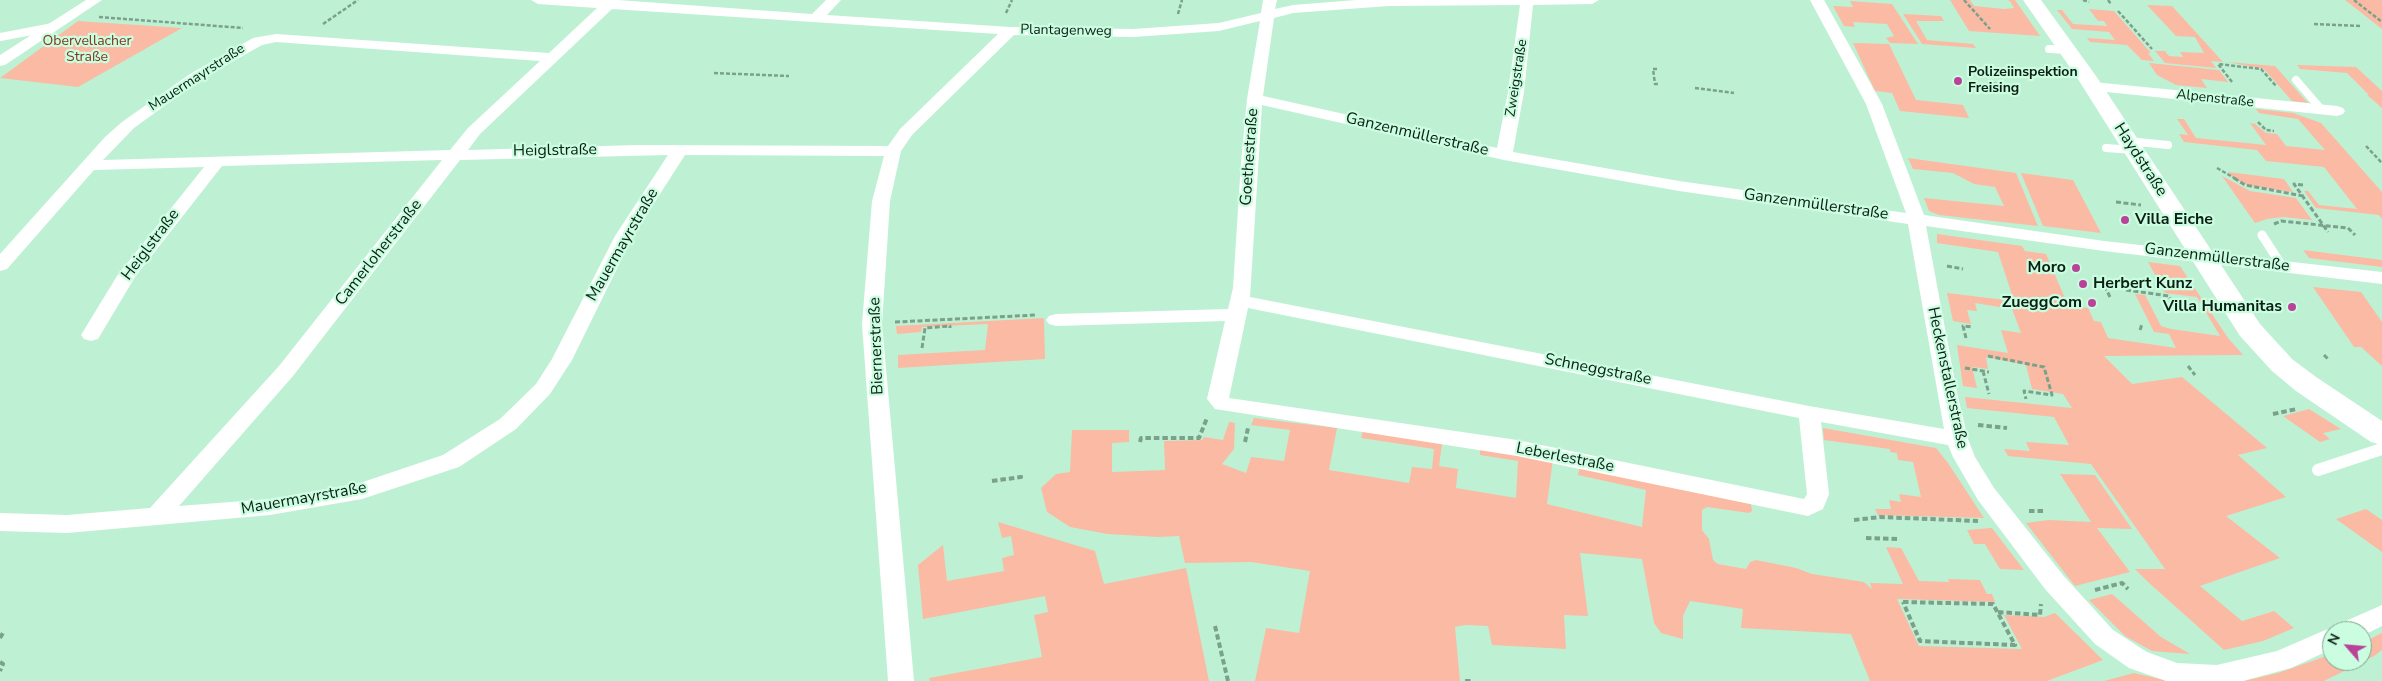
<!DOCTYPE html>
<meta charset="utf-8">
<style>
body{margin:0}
#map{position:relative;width:2382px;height:681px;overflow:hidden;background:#bef1d4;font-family:"Nunito Sans",sans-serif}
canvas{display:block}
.north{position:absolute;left:2322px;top:621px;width:50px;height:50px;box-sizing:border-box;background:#cbfee1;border:1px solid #7ea58f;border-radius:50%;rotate:297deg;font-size:14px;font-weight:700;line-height:20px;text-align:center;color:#0b1f15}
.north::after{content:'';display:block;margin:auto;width:18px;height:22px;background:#ba4399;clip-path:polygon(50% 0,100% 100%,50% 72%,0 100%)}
</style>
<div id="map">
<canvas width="2382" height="681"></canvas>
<div class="north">N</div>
</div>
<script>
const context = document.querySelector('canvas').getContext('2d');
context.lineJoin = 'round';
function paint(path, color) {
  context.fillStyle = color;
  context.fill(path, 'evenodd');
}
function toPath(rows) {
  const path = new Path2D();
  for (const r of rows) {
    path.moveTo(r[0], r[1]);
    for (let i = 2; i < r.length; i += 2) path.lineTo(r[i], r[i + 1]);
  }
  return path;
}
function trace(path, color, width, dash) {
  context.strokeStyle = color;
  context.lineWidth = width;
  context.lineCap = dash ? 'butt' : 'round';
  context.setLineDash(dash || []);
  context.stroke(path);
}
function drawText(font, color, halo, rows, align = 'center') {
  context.font = font + ' "Nunito Sans",sans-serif';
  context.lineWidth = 4.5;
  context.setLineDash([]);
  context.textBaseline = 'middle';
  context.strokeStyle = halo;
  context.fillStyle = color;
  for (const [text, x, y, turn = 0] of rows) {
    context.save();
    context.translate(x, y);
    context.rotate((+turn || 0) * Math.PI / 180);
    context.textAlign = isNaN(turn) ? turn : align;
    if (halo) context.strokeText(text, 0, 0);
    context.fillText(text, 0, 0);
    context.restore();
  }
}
const green = toPath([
 [1950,0,1970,0,1974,6,2005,9,2014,8,2011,3,2012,3,2008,0,2015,0,2040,36,1969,31],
 [2345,0,2382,0,2382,29],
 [1850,1,1892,4,1918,44,1890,43,1886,38,1894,36,1887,24,1853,22,1855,27,1844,26,1833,6,1853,7],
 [2147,5,2172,6,2223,62,2211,61,2216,68,2165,63,2155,51,2165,51,2169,56,2183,57,2180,52,2204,53,2195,37,2176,36],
 [2089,9,2114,11,2151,53,2148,53,2154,61,2142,60,2127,45,2090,42,2087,38,2115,40,2109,32,2072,29,2057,10,2062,10,2073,24,2107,26,2104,21,2098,21],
 [1903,14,1941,16,1944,21,1916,21,1927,40,1973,44,1976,48,1922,44],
 [78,21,182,28,78,87,0,78],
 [1853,43,1889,44,1916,100,1963,105,1969,118,1900,111,1892,93,1875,91],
 [2227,62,2275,66,2308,103,2292,101,2264,69],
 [2149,63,2219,70,2228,82,2201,79,2207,88,2176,85,2157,75],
 [2297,65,2356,67,2382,91,2382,108,2367,95,2369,95,2347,73,2300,69],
 [2256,109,2293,113,2321,123,2382,192,2382,219,2379,215,2316,208,2304,191,2308,191,2319,205,2357,209,2324,167,2266,161,2257,150,2184,142,2179,134,2188,135,2177,119,2184,119,2196,138,2266,145,2250,123,2255,124,2266,133,2277,134,2286,146,2325,150,2298,119,2259,113],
 [1908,158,2016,173,2038,226,1939,215,1929,211,1924,198,2004,206,1995,187,1974,184,1953,173,1913,169],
 [2228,172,2284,179,2293,192,2249,186,2234,179],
 [2021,173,2073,180,2101,233,2043,226],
 [2222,176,2250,191,2296,198,2312,220,2283,217,2267,219,2255,223],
 [1937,234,2022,246,2025,251,2046,254,2068,305,2088,308,2094,321,2101,322,2108,338,2176,348,2169,334,2154,332,2135,294,2145,295,2161,326,2171,329,2220,336,2197,297,2165,293,2148,262,2180,266,2228,338,2243,355,2104,356,2132,384,2182,377,2267,448,2238,455,2286,497,2226,516,2280,558,2200,586,2242,621,2274,611,2294,628,2263,641,2224,650,2148,582,2135,569,2165,569,2091,464,2008,456,2004,449,2030,451,2026,442,2069,445,2054,417,1967,408,1965,397,2072,408,2063,394,2032,389,2026,365,1986,357,1988,369,1972,367,1977,388,1963,386,1957,345,2008,353,2001,330,2021,333,2012,309,1975,303,1977,311,1967,310,1971,324,1953,321,1947,293,2014,301,1998,252,1937,243],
 [2303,250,2382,260,2382,267,2309,258],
 [2313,287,2361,292,2382,322,2382,366,2361,347,2354,347],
 [1044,318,1045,359,898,368,898,355,985,350,988,324,922,327,921,332,897,334,896,326],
 [2309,409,2341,429,2323,433,2330,439,2320,442,2283,416],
 [1254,418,1337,428,1329,470,1409,483,1412,467,1432,469,1434,449,1361,438,1363,431,1442,444,1439,466,1458,469,1456,488,1516,498,1518,461,1480,455,1480,448,1553,459,1547,504,1642,527,1646,490,1578,475,1580,465,1751,504,1752,511,1749,513,1707,507,1702,510,1702,530,1709,539,1713,560,1718,564,1746,569,1750,562,1756,560,1796,568,1812,574,1864,582,1872,589,1870,583,1903,584,1886,547,1901,548,1919,581,1949,582,1948,579,1980,580,1987,594,1992,594,1995,602,1897,599,1919,646,2022,649,2004,615,2044,617,2055,613,2103,660,2047,681,1870,681,1851,634,1741,628,1743,609,1690,601,1683,616,1683,639,1661,633,1654,623,1642,559,1580,553,1588,616,1564,615,1566,649,1492,645,1488,626,1465,625,1455,627,1460,681,1255,681,1266,628,1299,633,1310,571,1251,562,1185,563,1179,536,1158,537,1108,534,1070,527,1047,512,1041,488,1056,474,1070,472,1072,430,1129,430,1129,442,1112,443,1112,472,1165,470,1164,441,1202,440,1204,437,1223,440,1229,422,1235,423,1234,449,1222,464,1246,473,1251,457,1284,461,1290,430,1251,425],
 [1823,428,1936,448,1948,463,1984,518,1878,515,1875,509,1891,509,1889,500,1901,502,1899,494,1921,497,1913,462,1898,460,1897,453,1890,452,1890,449,1824,440],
 [2060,474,2095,475,2132,529,2097,528,2130,572,2075,586,2026,523,2049,520,2091,522],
 [2366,509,2382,520,2382,552,2336,519],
 [998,522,1095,551,1104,584,1186,568,1209,681,930,681,929,678,1042,657,1034,615,1048,612,1045,596,923,619,918,565,943,545,947,581,1004,571,1002,558,1014,555,1011,536,1002,538],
 [1991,528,1992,528,2024,570,2000,569,1985,544,1974,544,1967,530],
 [2112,594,2161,637,2190,654,2152,651,2125,636,2089,600],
 [2382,633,2382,650,2374,656,2324,681,2244,681,2278,673,2332,654,2332,661,2362,661,2362,643],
 [2134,673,2160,679,2176,681,2104,681]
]);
const pathFar2 = toPath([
 [1964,0,1990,29],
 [2083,0,2089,2],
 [2108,0,2111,4],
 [2354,0,2382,22],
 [2118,11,2152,49],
 [1006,13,1012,0],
 [1178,14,1182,0],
 [99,17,243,28],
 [323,24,358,0],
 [2314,24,2362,26],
 [1657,69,1653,69,1655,84,1659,84],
 [714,73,789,76],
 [2232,82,2218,64,2261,69,2276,86],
 [1987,83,2012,85],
 [1695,88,1734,93],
 [2258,122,2266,130,2274,131],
 [2366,146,2382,163],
 [2217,168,2236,179]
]);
const pathFar1 = toPath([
 [2234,178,2245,185,2303,196],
 [2303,185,2294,184,2328,232],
 [2116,202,2141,205],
 [2274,224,2281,221,2348,228,2355,235],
 [1947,266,1963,269],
 [2126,290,2169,296,2170,298],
 [2110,297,2103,283,2123,285],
 [895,322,1036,315],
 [2140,330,2142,324],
 [1966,338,1963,326,1972,327],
 [922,348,925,328,950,326,950,328],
 [2324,355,2328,359],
 [1988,356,2044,367,2052,395,2024,391,2026,399],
 [2188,366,2195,375],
 [1965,368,1989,372],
 [1983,371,1989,394]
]);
const path = toPath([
 [2273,414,2297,409],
 [1978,425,2007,428],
 [1140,442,1141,438,1199,438,1207,418],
 [1245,442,1248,428],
 [992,481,1021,477,1020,474],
 [2029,511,2043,511],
 [1854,520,1880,517,1978,521],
 [1866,538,1897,539],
 [2095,590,2122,583,2128,589],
 [1903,602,1993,604,2015,645,1920,641,1903,602],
 [1998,612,2040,615,2041,604],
 [1215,626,1228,681],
 [0,638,3,633],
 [0,662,3,664,0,671],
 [1465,681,1472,681]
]);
const serviceFar2 = toPath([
 [0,37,53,27],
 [2049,49,2069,50],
 [2296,80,2321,109],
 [2128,141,2168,145],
 [2106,148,2134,150]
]);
const serviceFar1 = toPath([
 [2262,235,2282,266]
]);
const service = toPath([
 [2318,470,2382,449]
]);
const minor = toPath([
 [86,0,102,0,5,65,0,66,0,55,86,0],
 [531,0,618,0,812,14,826,0,841,0,827,15,1010,27,1133,29,1219,23,1261,13,1263,0,1277,0,1275,9,1293,5,1356,0,1599,0,1592,4,1533,5,1524,92,1513,152,1679,181,1906,213,1866,104,1810,0,1824,0,1882,104,1924,215,2104,241,2382,272,2382,284,2104,251,1926,226,1957,393,1968,439,1975,457,1994,488,2063,575,2113,630,2147,652,2177,663,2217,665,2277,651,2323,631,2332,628,2336,629,2339,624,2382,605,2382,626,2362,636,2362,631,2332,631,2332,649,2291,668,2243,681,2166,681,2129,668,2095,644,2045,589,1978,500,1953,457,1948,445,1821,422,1829,494,1823,509,1808,516,1517,456,1215,409,1207,399,1225,321,1056,326,1049,324,1046,320,1049,316,1056,314,1228,309,1233,288,1241,162,1247,99,1260,21,1219,31,1133,37,1014,35,912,135,901,151,890,201,882,324,914,681,888,681,862,324,872,201,884,156,685,155,633,236,572,360,550,394,516,429,459,467,362,499,270,515,67,533,0,531,0,513,67,515,150,508,279,366,442,160,222,166,135,277,98,339,91,341,84,339,81,335,117,276,204,167,94,170,7,269,0,271,0,254,105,137,122,122,190,74,253,38,276,34,549,53,597,8,538,4,531,0],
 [1520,5,1508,92,1497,148,1263,96,1274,18,1293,13,1389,6,1520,5],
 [612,9,998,34,900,129,888,146,638,145,468,150,480,134,612,9],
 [276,42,540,61,468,128,450,150,103,160,134,128,200,80,262,45,276,42],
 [1262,105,1504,160,1679,191,1908,224,1944,429,1809,406,1250,297,1262,105],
 [668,155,615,236,552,359,536,384,500,419,443,455,360,483,270,499,179,506,293,376,460,160,668,155],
 [1248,308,1799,418,1807,494,1804,499,1517,440,1229,398,1248,308],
 [2093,82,2337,106,2343,108,2345,111,2343,114,2337,116,2088,90,2085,87,2088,84,2093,82]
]);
const secondary = toPath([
 [2023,0,2041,0,2096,76,2260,324,2292,359,2316,377,2382,421,2382,445,2371,442,2296,391,2272,371,2240,336,2076,76,2023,0]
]);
const markers = [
 [1958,81,5,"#ba4399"],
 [2125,220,5,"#ba4399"],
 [2076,268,5,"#ba4399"],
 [2083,284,5,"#ba4399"],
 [2092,303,5,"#ba4399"],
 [2292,307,5,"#ba4399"]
];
const farStreetnames = [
 ["Plantagenweg",1066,31,1],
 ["Mauermayrstraße",197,78,-33],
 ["Zweigstraße",1517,78,-81],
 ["Alpenstraße",2215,99,6]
];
const farParknames = [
 ["Obervellacher",87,42],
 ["Straße",87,58]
];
const farPoinames = [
 ["Polizeiinspektion",1968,73],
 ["Freising",1968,89]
];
const streetNames = [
 ["Ganzenmüllerstraße",1417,135,13],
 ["Heiglstraße",555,151,-1],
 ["Goethestraße",1250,157,-86],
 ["Haydstraße",2140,160,57],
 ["Ganzenmüllerstraße",1816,205,8],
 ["Heiglstraße",151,245,-53],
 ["Mauermayrstraße",623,245,-60],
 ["Camerloherstraße",379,253,-52],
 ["Ganzenmüllerstraße",2217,258,7],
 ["Biernerstraße",877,346,-92],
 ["Schneggstraße",1598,370,11],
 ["Heckenstallerstraße",1947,378,78],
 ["Leberlestraße",1565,458,11],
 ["Mauermayrstraße",304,499,-10]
];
const poiNames = [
 ["Villa Eiche",2135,220,"left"],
 ["Moro",2066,268],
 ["Herbert Kunz",2093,284,"left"],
 ["ZueggCom",2082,303],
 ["Villa Humanitas",2282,307]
];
paint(green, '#fbbaa3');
trace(pathFar2, '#7aa18b', 2.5, [4, 2]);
trace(pathFar1, '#7aa18b', 3, [5, 2.5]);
trace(path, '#7aa18b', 4, [5.5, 3]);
trace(serviceFar2, '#fff', 8);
trace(serviceFar1, '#fff', 9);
trace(service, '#fff', 12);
paint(minor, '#fff');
paint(secondary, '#fff');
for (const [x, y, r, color] of markers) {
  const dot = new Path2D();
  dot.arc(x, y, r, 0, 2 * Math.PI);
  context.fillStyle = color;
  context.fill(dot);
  trace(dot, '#cbfee1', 2);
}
drawText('14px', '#0b1f15', '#cbfee1', farStreetnames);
drawText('14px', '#81361b', '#cbfee1', farParknames);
drawText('bold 14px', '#0b1f15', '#cbfee1', farPoinames, 'left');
drawText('16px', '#0b1f15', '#cbfee1', streetNames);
drawText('bold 16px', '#0b1f15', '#cbfee1', poiNames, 'right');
</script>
